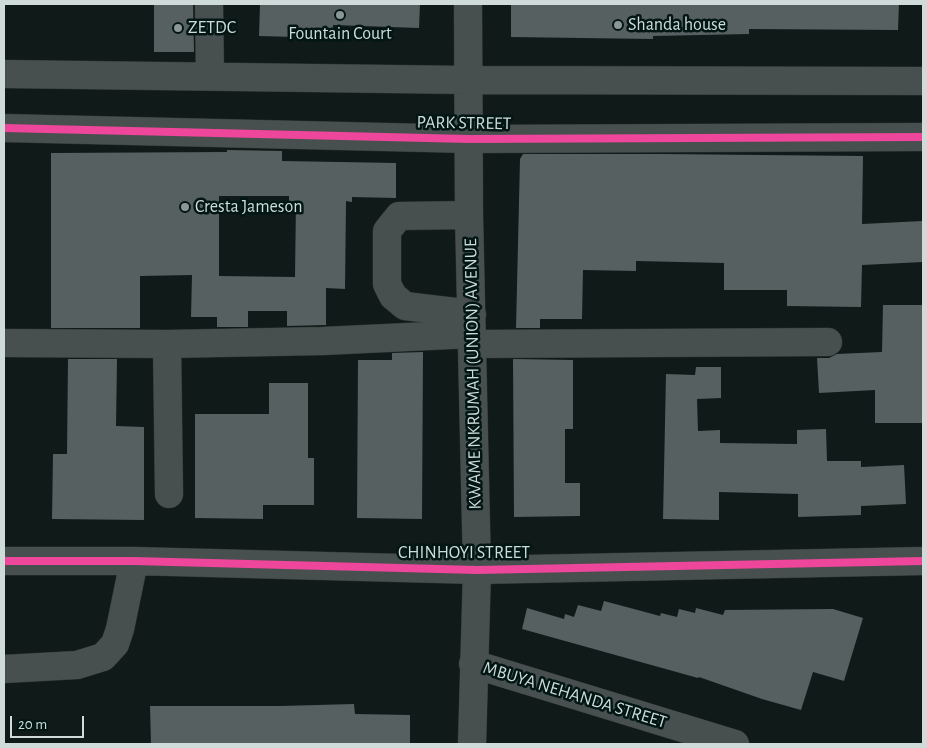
<!DOCTYPE html>
<style>
body{margin:0}
#map{position:relative;width:927px;height:748px;overflow:hidden;background:#0f1a19;font-family:"Alegreya Sans",sans-serif}
canvas{display:block}
.frame{position:absolute;inset:0;border:5px solid #cedbd9;pointer-events:none}
.scale{position:absolute;left:10px;top:716px;width:74px;height:22px;box-sizing:border-box;border:2px solid #cedbd9;border-top:0;padding-left:6px;font-size:15px;line-height:18px;white-space:nowrap;color:#cedbd9;-webkit-text-stroke:4px #021614;paint-order:stroke}
</style>
<div id="map">
<canvas width="927" height="748"></canvas>
<div class="frame"></div>
<div class="scale">20 m</div>
</div>
<script>
const context = document.querySelector('canvas').getContext('2d');
context.lineJoin = 'round';
function paint(path, color) {
  context.fillStyle = color;
  context.fill(path, 'evenodd');
}
function toPath(rows) {
  const path = new Path2D();
  for (const r of rows) {
    path.moveTo(r[0], r[1]);
    for (let i = 2; i < r.length; i += 2) path.lineTo(r[i], r[i + 1]);
  }
  return path;
}
function trace(path, color, width, dash) {
  context.strokeStyle = color;
  context.lineWidth = width;
  context.lineCap = dash ? 'butt' : 'round';
  context.setLineDash(dash || []);
  context.stroke(path);
}
function drawText(font, color, halo, rows, align = 'center') {
  context.font = font + ' "Alegreya Sans",sans-serif';
  context.lineWidth = 5;
  context.setLineDash([]);
  context.textBaseline = 'middle';
  context.strokeStyle = halo;
  context.fillStyle = color;
  for (const [text, x, y, turn = 0] of rows) {
    context.save();
    context.translate(x, y);
    context.rotate((+turn || 0) * Math.PI / 180);
    context.textAlign = isNaN(turn) ? turn : align;
    if (halo) context.strokeText(text, 0, 0);
    context.fillText(text, 0, 0);
    context.restore();
  }
}
const building = toPath([
 [154,4,193,4,194,52,154,52],
 [260,4,420,4,419,28,333,25,333,38,259,36],
 [511,4,899,4,898,30,749,29,749,34,653,36,653,39,511,37],
 [227,150,282,151,282,161,396,163,396,198,352,197,352,202,346,201,345,289,326,288,326,325,287,326,287,311,248,311,248,327,217,327,217,317,191,317,192,275,140,276,140,328,51,328,51,153,227,152],
 [219,196,289,196,289,201,296,201,295,277,219,276],
 [523,154,660,154,863,156,862,224,923,221,923,262,862,265,861,307,787,306,787,290,724,290,724,263,636,261,636,271,583,270,582,319,540,319,540,328,516,328,520,159],
 [883,305,923,305,923,423,875,423,875,390,819,393,817,358,829,358,837,354,882,352],
 [423,352,422,519,357,518,358,360,392,360,392,353],
 [68,359,117,359,116,426,144,427,144,520,52,519,53,454,67,454],
 [513,359,573,360,573,429,565,429,565,483,580,483,580,516,514,517],
 [696,367,721,367,721,398,697,399,698,431,720,430,720,443,797,444,797,430,826,429,827,461,861,461,861,467,904,465,906,504,861,506,861,515,798,517,798,494,719,492,719,520,663,519,666,374,695,375],
 [269,383,308,383,308,458,314,458,314,505,263,505,263,519,195,518,195,414,269,414],
 [604,601,660,616,661,613,677,617,679,609,695,613,696,608,723,615,725,610,833,609,863,618,844,681,813,672,801,710,762,699,699,677,698,678,522,629,527,608,564,619,565,614,574,617,578,605,601,611],
 [354,704,355,714,410,715,410,744,151,744,150,706,281,706]
]);
const minor = toPath([
 [209,4,210,76],
 [468,4,469,215,477,570,472,744],
 [4,74,467,80,923,81],
 [4,128,469,139,923,137],
 [469,215,399,216,387,231,387,284,393,296,405,306,472,314],
 [4,343,167,344,323,341,472,334],
 [167,344,169,494],
 [473,344,828,342],
 [4,561,134,561,477,570,923,561],
 [473,664,735,744],
 [4,669,77,665,103,657,115,644,120,629,134,561]
]);
const cycleway = toPath([
 [4,128,469,139,923,137],
 [4,561,134,561,477,570,923,561]
]);
const markers = [
 [340,15,5,"#8b9796"],
 [618,25,5,"#8b9796"],
 [178,28,5,"#8b9796"],
 [185,207,5,"#8b9796"]
];
const poiNames = [
 ["Shanda house",628,25],
 ["ZETDC",188,28],
 ["Fountain Court",340,34,"center"],
 ["Cresta Jameson",195,207]
];
const streetNames = [
 ["PARK STREET",464,123,1],
 ["KWAME NKRUMAH (UNION) AVENUE",473,374,-91],
 ["CHINHOYI STREET",464,553],
 ["MBUYA NEHANDA STREET",575,695,17]
];
paint(building, '#576061');
trace(minor, '#2c3433', 29);
trace(minor, '#48504f', 28);
trace(cycleway, '#ed469a', 8);
for (const [x, y, r, color] of markers) {
  const dot = new Path2D();
  dot.arc(x, y, r, 0, 2 * Math.PI);
  context.fillStyle = color;
  context.fill(dot);
  trace(dot, '#021614', 2);
}
drawText('18px', '#cedbd9', '#021614', poiNames, 'left');
drawText('18px', '#cedbd9', '#021614', streetNames);
</script>
